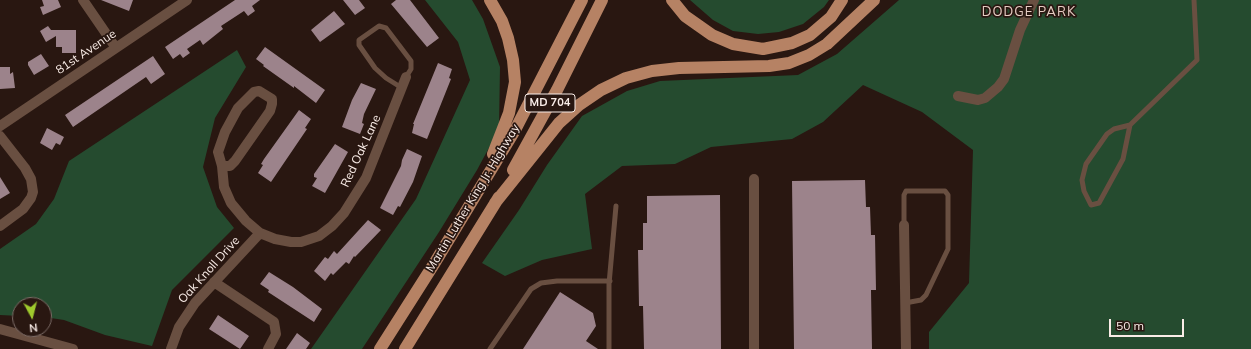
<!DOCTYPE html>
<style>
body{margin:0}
#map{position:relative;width:1251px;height:349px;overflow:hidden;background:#291711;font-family:Mulish,sans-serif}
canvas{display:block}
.north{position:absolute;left:12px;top:297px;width:40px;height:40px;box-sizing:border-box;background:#291711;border:1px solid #7c6c67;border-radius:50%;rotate:173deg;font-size:11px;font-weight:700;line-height:16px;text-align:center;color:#f9ece7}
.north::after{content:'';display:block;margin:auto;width:14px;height:18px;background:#9fca2d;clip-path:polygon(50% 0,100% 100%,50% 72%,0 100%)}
.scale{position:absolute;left:1109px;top:319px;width:75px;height:18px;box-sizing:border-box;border:2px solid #f9ece7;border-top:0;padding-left:5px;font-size:12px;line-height:14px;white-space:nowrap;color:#f9ece7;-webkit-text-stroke:3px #291711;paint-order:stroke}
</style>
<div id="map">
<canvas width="1251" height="349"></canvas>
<div class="north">N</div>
<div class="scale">50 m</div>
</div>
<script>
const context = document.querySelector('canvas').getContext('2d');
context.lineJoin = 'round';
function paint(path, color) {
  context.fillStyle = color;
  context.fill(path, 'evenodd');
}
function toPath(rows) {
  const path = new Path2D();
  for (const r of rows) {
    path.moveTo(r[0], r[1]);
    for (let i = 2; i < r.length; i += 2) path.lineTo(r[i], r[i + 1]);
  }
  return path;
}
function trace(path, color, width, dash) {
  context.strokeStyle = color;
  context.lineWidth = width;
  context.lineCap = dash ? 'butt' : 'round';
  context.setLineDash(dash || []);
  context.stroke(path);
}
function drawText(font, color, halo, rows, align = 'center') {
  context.font = font + ' Mulish,sans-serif';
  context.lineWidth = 3.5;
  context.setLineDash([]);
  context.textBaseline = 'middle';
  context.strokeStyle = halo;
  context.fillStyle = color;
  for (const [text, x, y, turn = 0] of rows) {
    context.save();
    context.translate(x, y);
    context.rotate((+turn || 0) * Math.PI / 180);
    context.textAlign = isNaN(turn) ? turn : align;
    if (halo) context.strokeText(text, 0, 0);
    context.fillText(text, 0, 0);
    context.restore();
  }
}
const green = toPath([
 [425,0,472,0,483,19,500,67,499,129,477,170,439,232,362,349,311,349,416,199,470,80,458,42],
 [690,0,829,0,824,7,803,24,779,32,758,34,733,31,713,20],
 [899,0,1251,0,1251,349,929,349,929,332,969,283,973,150,922,112,863,85,823,122,792,139,711,147,675,164,622,166,585,194,592,249,542,260,505,276,482,263,519,210,547,165,582,116,627,91,660,81,798,75,837,54],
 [237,50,246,67,215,118,203,167,217,207,234,228,172,290,152,346,105,335,64,320,44,317,44,305,20,305,20,316,0,315,0,249,36,224,54,199,69,161]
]);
const building = toPath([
 [42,0,58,0,61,7,43,15,40,7,44,6],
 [101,0,133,0,129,11],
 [235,0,260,0,252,6,255,11,248,16,244,11,221,26,223,29,203,45,200,40,187,49,190,53,183,58,180,54,173,59,165,47],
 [343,0,359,0,365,8,355,15],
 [396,0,410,0,439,38,427,47,391,4],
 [334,11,345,24,320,42,311,30],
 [48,26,51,30,76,30,76,53,62,53,62,47,56,47,56,36,46,42,40,31],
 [265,47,325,90,316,103,294,86,294,88,263,66,264,65,256,59],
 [41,54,49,66,34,75,28,65,28,62],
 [153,56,165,74,151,84,146,77,73,127,65,115],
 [438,63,452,69,449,78,451,79,427,139,412,133,414,124,413,124],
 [0,67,10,67,10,74,13,72,15,88,0,89],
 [361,83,376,89,364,114,362,123,364,124,360,134,342,127,352,100],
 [299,110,311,119,305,128,307,129,271,182,258,173,263,165,261,164,264,159],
 [47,128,64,137,60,145,56,143,52,150,40,143],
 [335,144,348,152,325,193,312,186,317,178,314,177,314,174],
 [407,149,422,156,413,182,400,207,398,206,393,215,380,208,401,166,402,160],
 [0,177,10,193,0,199],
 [865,180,866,207,870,207,871,235,875,235,876,290,871,290,872,349,794,349,792,181],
 [720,195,721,349,644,349,643,306,639,306,638,250,643,250,643,223,647,223,647,196],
 [368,220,381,230,355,257,354,256,349,264,346,262,333,275,331,273,325,281,314,271,325,257,328,259,334,251,337,254],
 [269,272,293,287,322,309,314,322,268,292,269,290,260,284],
 [560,292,593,313,596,326,586,341,598,349,523,349],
 [218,315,249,336,240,349,209,329],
 [297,333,310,343,306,349,286,349]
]);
const lane = toPath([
 [402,88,386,78,375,68,359,45,359,40,379,26,386,28,411,61,411,69,406,77],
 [1130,125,1123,159,1099,203,1091,205,1084,191,1082,180,1086,164,1107,134,1114,129,1130,125],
 [1130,125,1197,60,1194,0],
 [904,225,904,195,906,191,945,191,948,195,948,249,926,295,921,300,905,303],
 [490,349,531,289,541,283,557,281,610,281],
 [609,349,609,284,616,206]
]);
const street = toPath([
 [83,0,116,48],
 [259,91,272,99,272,104,270,111,235,161,230,166,222,166,218,152,225,132,238,108,254,92,259,91],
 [958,96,978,100,985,98,998,87,1004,79,1020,30,1034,0],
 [0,126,187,0],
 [0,136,25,168,31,179,33,192,31,198,23,209,0,226],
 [222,166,224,187,231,203,246,221,260,233,275,239,291,242,301,242,319,236,332,226,344,213,366,178,406,77],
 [904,225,906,349],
 [214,282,274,322,276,334,268,349],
 [0,329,73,349],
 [171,349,179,327,195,303,260,233],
 [754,349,754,179]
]);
const primary = toPath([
 [490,0,502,21,508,38,513,60,515,82,509,113,493,154],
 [672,0,685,16,712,35,733,44,763,49,792,43,810,35,831,17,842,0],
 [513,170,557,90,602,0],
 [495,203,559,123,579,105,601,90,626,78,652,71,679,68,769,66,789,63,809,55,827,44,874,0],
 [380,349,434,264,514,132,582,0],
 [405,349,499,197]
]);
const shields = [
 [550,103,50]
];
const shieldNames = [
 ["MD 704",550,103]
];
const streetNames = [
 ["81st Avenue",86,52,-34],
 ["Red Oak Lane",361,151,-65],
 ["Martin Luther King Jr. Highway",473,198,-59],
 ["Oak Knoll Drive",209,270,-48]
];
const neighbourhoodNames = [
 ["DODGE PARK",1029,12]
];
paint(green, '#254b2f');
paint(building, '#9c838b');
trace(lane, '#694f41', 5);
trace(street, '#694f41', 10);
trace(primary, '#b68264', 12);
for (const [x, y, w] of shields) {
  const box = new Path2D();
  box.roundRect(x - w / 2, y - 9, w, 18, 3);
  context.fillStyle = '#291711';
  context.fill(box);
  trace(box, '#f9ece7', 1);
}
drawText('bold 11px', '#f9ece7', null, shieldNames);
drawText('12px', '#f9ece7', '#291711', streetNames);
context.letterSpacing = '1px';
drawText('13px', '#e5ccc2', '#291711', neighbourhoodNames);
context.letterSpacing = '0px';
</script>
